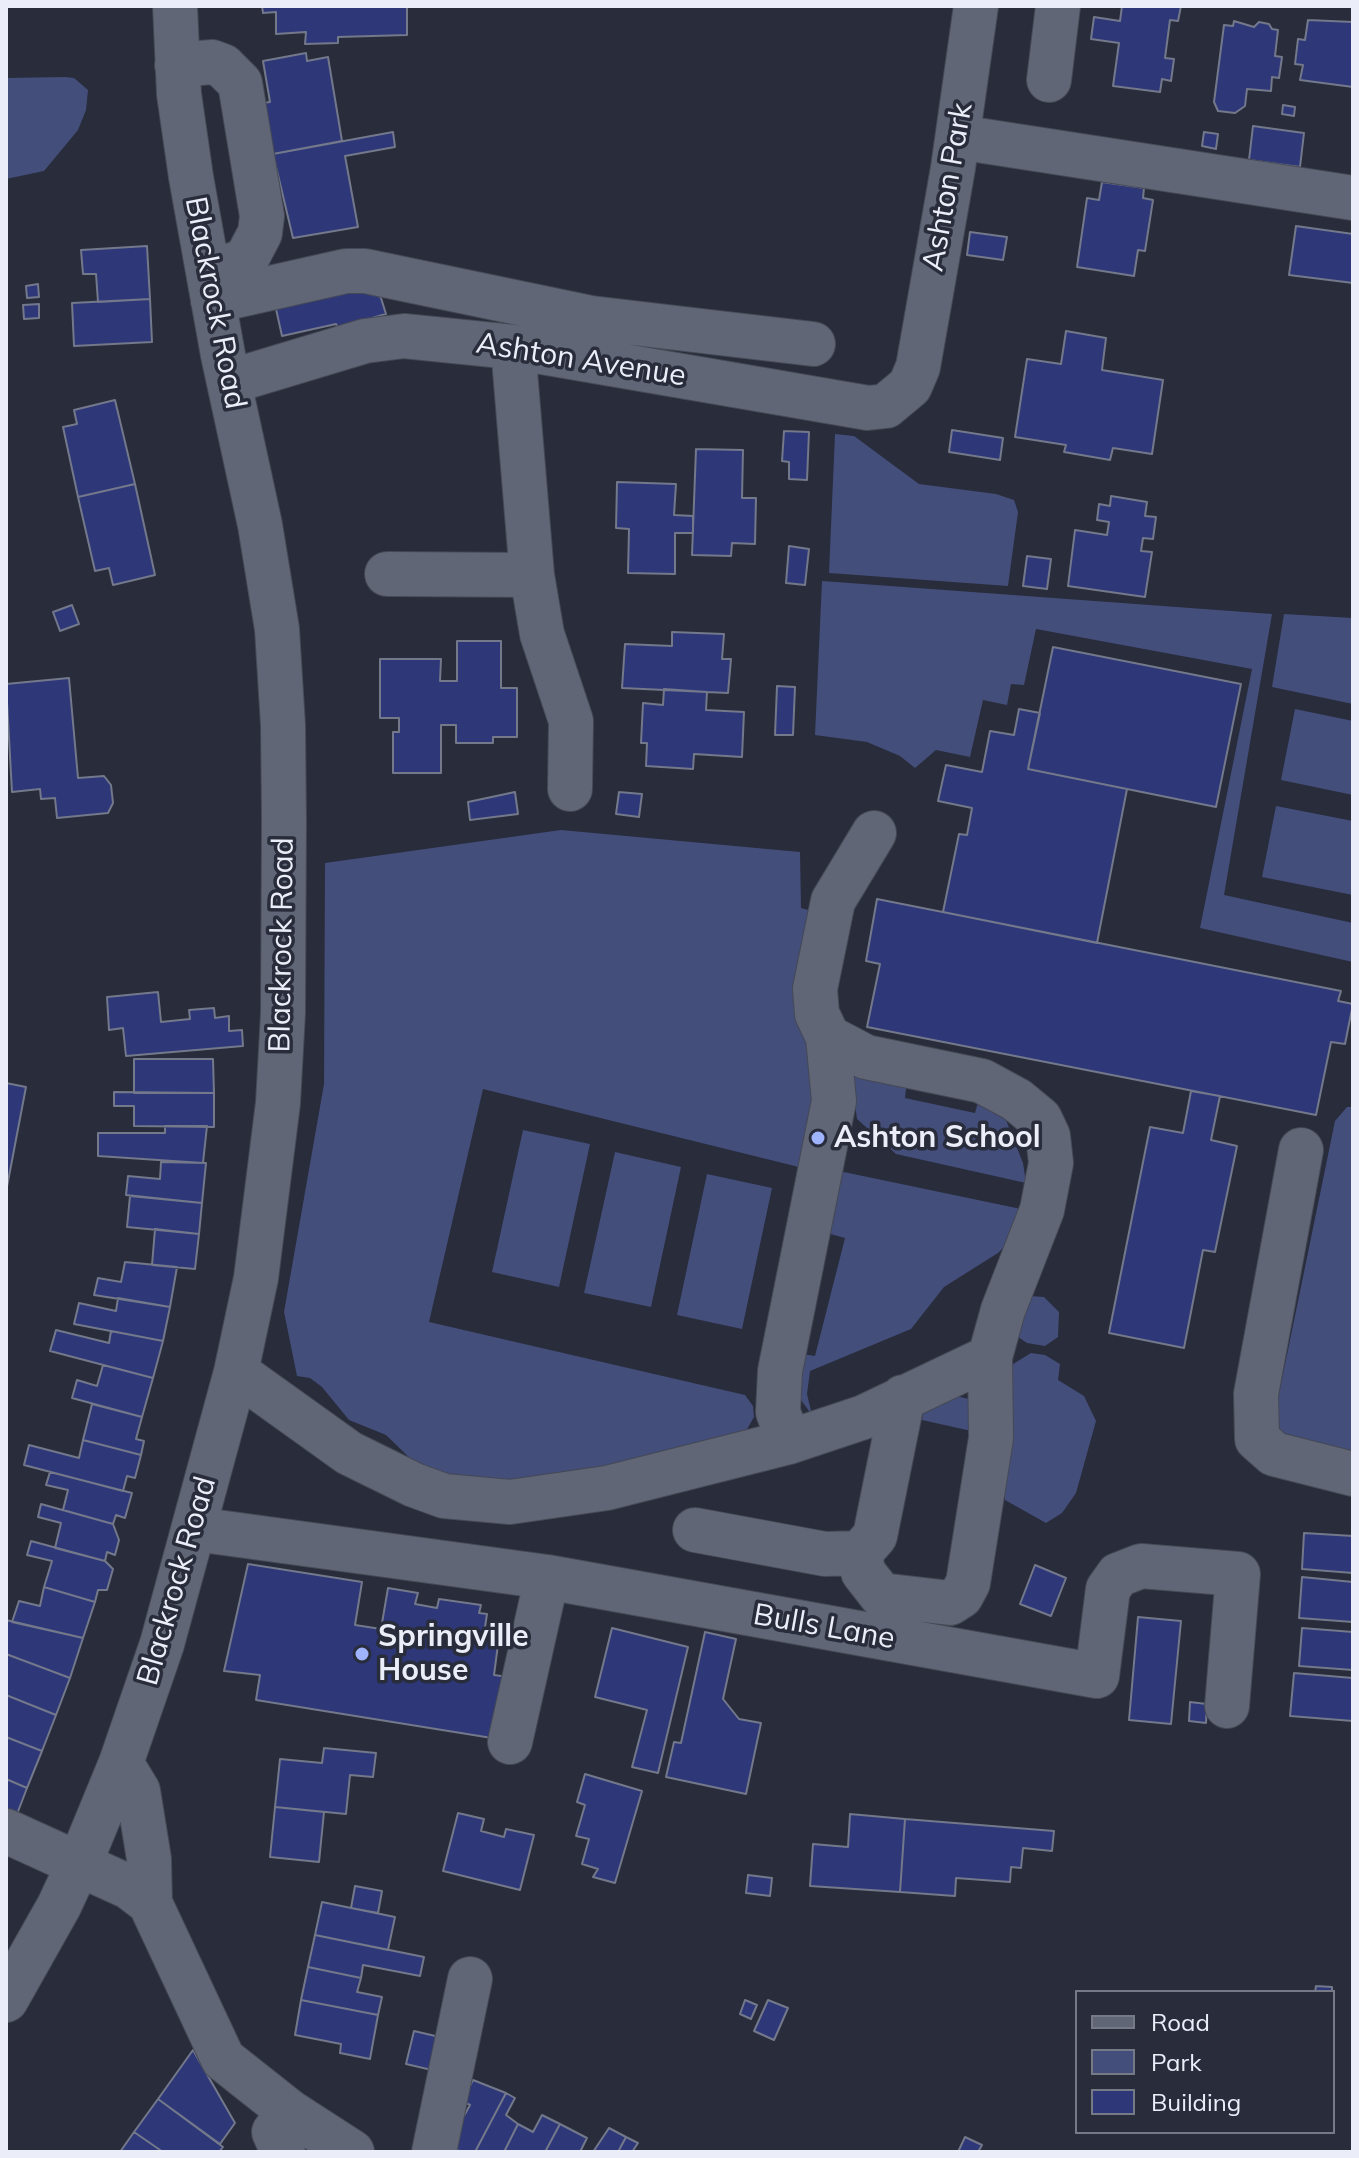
<!DOCTYPE html>
<style>
body{margin:0}
#map{position:relative;width:1359px;height:2158px;overflow:hidden;background:#282c3b;font-family:Mulish,sans-serif}
canvas{display:block}
.frame{position:absolute;inset:0;border:8px solid #ebeef8;pointer-events:none}
.legend{position:absolute;left:1075px;top:1990px;width:260px;height:144px;box-sizing:border-box;background:#282c3b;border:2px solid #767a87;margin:0;padding:10px 14px;list-style:none;font-size:24px;color:#ebeef8}
.legend li{display:flex;align-items:center;gap:16px;height:40px}
.legend b{width:40px;border:2px solid #767a87}
</style>
<div id="map">
<canvas width="1359" height="2158"></canvas>
<div class="frame"></div>
<ul class="legend">
<li><b style="height:10px;background:#616677"></b>Road</li>
<li><b style="height:22px;background:#444e7a"></b>Park</li>
<li><b style="height:22px;background:#2e3879"></b>Building</li>
</ul>
</div>
<script>
const context = document.querySelector('canvas').getContext('2d');
context.lineJoin = 'round';
function paint(path, color) {
  context.fillStyle = color;
  context.fill(path, 'evenodd');
}
function toPath(rows) {
  const path = new Path2D();
  for (const r of rows) {
    path.moveTo(r[0], r[1]);
    for (let i = 2; i < r.length; i += 2) path.lineTo(r[i], r[i + 1]);
  }
  return path;
}
function trace(path, color, width, dash) {
  context.strokeStyle = color;
  context.lineWidth = width;
  context.lineCap = dash ? 'butt' : 'round';
  context.setLineDash(dash || []);
  context.stroke(path);
}
function drawText(font, color, halo, rows, align = 'center') {
  context.font = font + ' Mulish,sans-serif';
  context.lineWidth = 7;
  context.setLineDash([]);
  context.textBaseline = 'middle';
  context.strokeStyle = halo;
  context.fillStyle = color;
  for (const [text, x, y, turn = 0] of rows) {
    context.save();
    context.translate(x, y);
    context.rotate((+turn || 0) * Math.PI / 180);
    context.textAlign = isNaN(turn) ? turn : align;
    if (halo) context.strokeText(text, 0, 0);
    context.fillText(text, 0, 0);
    context.restore();
  }
}
const green = toPath([
 [65,77,74,78,88,90,86,110,78,130,44,171,6,179,6,78],
 [835,434,854,436,919,484,996,494,1014,500,1018,512,1008,586,829,573],
 [822,581,1272,614,1224,895,1353,923,1353,962,1200,928,1252,669,1036,629,1024,685,1011,684,1007,705,983,700,970,757,936,750,915,768,900,756,867,742,815,735],
 [1284,614,1353,618,1353,704,1272,687],
 [1295,709,1353,721,1353,795,1281,780],
 [1276,806,1353,821,1353,895,1262,877],
 [561,830,800,852,801,908,819,913,811,1170,483,1089,429,1322,745,1395,753,1406,754,1417,742,1438,552,1481,479,1487,418,1466,386,1435,349,1420,322,1387,310,1378,297,1376,284,1312,324,1084,325,863],
 [850,1067,907,1080,905,1098,975,1113,980,1095,1006,1120,1023,1163,1026,1183,896,1154,857,1119],
 [1347,1107,1353,1107,1353,1459,1281,1433,1274,1418,1335,1121],
 [523,1130,590,1144,559,1287,492,1272],
 [615,1152,681,1167,651,1307,584,1293],
 [839,1171,1021,1209,1010,1241,998,1253,944,1287,911,1329,810,1371,807,1394,812,1415,795,1392,803,1354,815,1356,845,1238,827,1233],
 [707,1174,772,1188,742,1329,677,1315],
 [1030,1296,1044,1297,1059,1312,1058,1337,1045,1346,1027,1343,1018,1337,1014,1327],
 [1031,1353,1045,1355,1060,1364,1058,1380,1084,1396,1096,1421,1076,1493,1062,1513,1046,1523,1005,1500,1005,1369],
 [956,1396,969,1399,976,1432,922,1420,923,1411]
]);
const building = toPath([
 [262,6,407,6,407,35,338,37,338,43,305,44,306,32,276,34,276,12,263,13,262,6],
 [1122,6,1181,6,1178,21,1170,20,1165,58,1174,59,1171,81,1162,79,1160,92,1113,86,1119,43,1091,39,1094,17,1120,21,1122,6],
 [1308,20,1353,22,1353,87,1300,80,1303,65,1295,64,1298,39,1305,40,1308,20],
 [1234,21,1254,27,1259,22,1269,24,1272,29,1278,30,1275,56,1282,57,1279,78,1272,77,1271,91,1247,89,1245,106,1235,113,1218,111,1214,102,1224,25,1233,26,1234,21],
 [306,53,307,61,328,57,342,141,273,154,263,103,270,102,263,61,306,53],
 [1283,105,1295,107,1294,116,1282,114,1283,105],
 [1253,126,1304,133,1300,167,1249,160,1253,126],
 [393,132,395,147,345,156,358,227,293,238,273,154,393,132],
 [1204,132,1218,134,1216,149,1202,146,1204,132],
 [1102,182,1144,188,1143,198,1153,200,1145,251,1138,250,1134,276,1077,267,1087,198,1099,200,1102,182],
 [1296,226,1353,234,1353,283,1289,275,1296,226],
 [970,232,1007,237,1003,260,967,255,970,232],
 [147,246,150,299,98,302,96,274,83,274,81,250,147,246],
 [38,284,39,297,27,298,26,286,38,284],
 [373,290,381,298,386,314,338,328,336,324,282,336,274,300,373,290],
 [150,299,152,342,74,346,72,303,150,299],
 [39,304,39,318,24,319,23,305,39,304],
 [1066,331,1106,338,1102,370,1163,380,1152,454,1113,448,1110,460,1064,452,1066,445,1015,437,1027,359,1061,364,1066,331],
 [115,400,135,484,78,497,63,427,77,424,74,410,115,400],
 [952,430,1003,438,1000,460,949,452,952,430],
 [784,431,809,432,807,480,789,479,789,462,782,461,784,431],
 [696,449,743,450,742,498,756,498,755,544,732,543,731,556,692,555,696,449],
 [617,482,676,484,674,515,693,516,693,533,675,533,675,574,628,573,629,529,616,528,617,482],
 [135,484,155,575,113,585,109,568,95,571,78,497,135,484],
 [1111,496,1147,502,1145,516,1156,517,1153,539,1143,538,1141,551,1152,552,1145,597,1068,586,1075,530,1107,535,1109,522,1097,520,1099,504,1110,506,1111,496],
 [789,546,809,549,805,585,786,583,789,546],
 [1027,556,1051,559,1047,589,1023,586,1027,556],
 [72,605,79,624,60,631,53,612,72,605],
 [672,632,724,634,722,659,731,659,728,693,622,688,625,644,672,646,672,632],
 [457,641,501,641,501,688,517,688,517,737,493,737,493,743,456,743,456,725,441,725,441,773,393,773,393,732,399,732,399,718,380,718,380,659,441,659,440,681,457,681,457,641],
 [1053,647,1241,684,1216,807,1028,769,1053,647],
 [69,678,78,778,104,776,111,785,113,803,108,813,57,818,55,798,41,799,40,789,12,792,6,684,69,678],
 [777,686,795,687,793,735,775,735,777,686],
 [664,689,707,692,706,710,744,712,742,757,694,754,693,769,646,766,647,743,641,743,643,703,663,705,664,689],
 [1019,709,1040,713,1028,769,1127,789,1097,943,943,912,959,834,967,835,972,808,938,801,946,765,982,772,990,731,1014,735,1019,709],
 [515,792,518,814,470,820,468,802,515,792],
 [619,792,642,794,639,817,616,814,619,792],
 [877,899,1341,991,1338,1001,1353,1004,1345,1044,1331,1042,1316,1115,867,1027,880,964,866,961,877,899],
 [158,992,161,1022,190,1019,189,1010,214,1008,215,1018,229,1016,229,1031,242,1030,243,1046,126,1056,123,1028,109,1030,107,997,158,992],
 [134,1059,213,1059,214,1093,134,1093,134,1059],
 [6,1083,26,1087,6,1192,6,1083],
 [1191,1091,1220,1096,1211,1140,1237,1146,1215,1252,1203,1250,1184,1348,1109,1333,1150,1127,1183,1133,1191,1091],
 [114,1092,214,1093,214,1127,134,1126,134,1106,114,1106,114,1092],
 [165,1126,207,1126,203,1163,98,1156,98,1133,165,1133,165,1126],
 [161,1162,206,1163,202,1203,126,1195,128,1176,160,1179,161,1162],
 [130,1196,202,1203,199,1234,127,1227,130,1196],
 [155,1229,199,1234,195,1269,152,1265,155,1229],
 [125,1262,177,1267,170,1307,94,1295,98,1278,121,1282,125,1262],
 [118,1298,170,1307,163,1341,74,1324,79,1303,116,1311,118,1298],
 [56,1330,109,1343,111,1331,163,1341,153,1378,50,1351,56,1330],
 [103,1365,153,1378,142,1417,72,1398,77,1380,97,1386,103,1365],
 [92,1404,142,1417,136,1439,144,1441,141,1455,83,1440,92,1404],
 [83,1440,141,1455,135,1478,127,1476,123,1491,24,1465,29,1445,79,1458,83,1440],
 [50,1472,132,1493,125,1518,116,1515,113,1524,63,1510,68,1490,46,1485,50,1472],
 [41,1504,113,1524,119,1540,115,1555,107,1552,105,1561,55,1548,61,1523,38,1517,41,1504],
 [1304,1533,1353,1536,1353,1573,1302,1569,1304,1533],
 [31,1541,105,1561,113,1569,107,1590,98,1590,95,1602,44,1587,52,1561,27,1555,31,1541],
 [248,1564,362,1582,355,1625,381,1629,388,1588,418,1593,415,1604,437,1608,439,1599,481,1605,479,1613,487,1614,484,1634,499,1637,494,1675,508,1677,498,1739,256,1700,260,1675,224,1671,248,1564],
 [1035,1565,1066,1578,1051,1616,1020,1604,1035,1565],
 [1302,1577,1353,1582,1353,1622,1299,1618,1302,1577],
 [44,1587,95,1602,83,1638,12,1622,19,1601,40,1606,44,1587],
 [1138,1617,1181,1621,1171,1724,1129,1720,1138,1617],
 [6,1620,83,1638,70,1678,6,1654,6,1620],
 [612,1628,688,1647,658,1773,632,1767,647,1710,595,1697,612,1628],
 [1302,1628,1353,1632,1353,1670,1299,1666,1302,1628],
 [705,1632,736,1639,723,1699,739,1719,761,1723,746,1794,666,1777,674,1742,681,1743,705,1632],
 [6,1654,70,1678,56,1715,6,1695,6,1654],
 [1294,1673,1353,1678,1353,1721,1290,1716,1294,1673],
 [6,1695,56,1715,42,1751,6,1737,6,1695],
 [1190,1702,1207,1704,1206,1723,1189,1721,1190,1702],
 [6,1737,42,1751,27,1788,6,1779,6,1737],
 [324,1748,376,1753,373,1777,350,1775,346,1814,275,1807,280,1759,322,1763,324,1748],
 [585,1774,642,1791,615,1883,593,1877,598,1869,582,1864,589,1839,576,1836,585,1805,577,1802,585,1774],
 [6,1779,27,1788,14,1822,6,1819,6,1779],
 [275,1807,324,1812,319,1862,270,1857,275,1807],
 [458,1813,484,1819,481,1831,504,1837,506,1829,534,1835,520,1890,443,1871,458,1813],
 [850,1814,905,1819,900,1892,810,1886,813,1844,848,1847,850,1814],
 [905,1819,1054,1831,1052,1851,1023,1848,1021,1868,1011,1867,1010,1882,956,1878,955,1896,900,1892,905,1819],
 [748,1875,772,1878,770,1896,746,1893,748,1875],
 [355,1886,382,1891,378,1913,351,1908,355,1886],
 [322,1902,395,1917,388,1950,315,1935,322,1902],
 [315,1935,424,1957,420,1976,363,1965,361,1978,308,1967,315,1935],
 [308,1967,361,1978,357,1992,382,1997,378,2015,301,2000,308,1967],
 [1316,1986,1332,1987,1332,1992,1315,1992,1316,1986],
 [301,2000,378,2015,370,2059,340,2053,341,2044,295,2035,301,2000],
 [745,2000,757,2005,751,2019,740,2014,745,2000],
 [768,2000,788,2008,774,2040,754,2031,768,2000],
 [414,2031,444,2038,436,2071,406,2064,414,2031],
 [193,2050,235,2123,220,2144,158,2099,193,2050],
 [473,2080,506,2093,475,2152,461,2152,448,2145,470,2105,462,2101,473,2080],
 [506,2093,515,2098,506,2115,518,2124,504,2152,475,2152,506,2093],
 [158,2099,223,2147,219,2152,163,2152,134,2132,158,2099],
 [542,2115,560,2124,545,2152,504,2152,518,2124,533,2132,542,2115],
 [560,2124,587,2138,580,2152,545,2152,560,2124],
 [609,2128,626,2137,618,2152,593,2152,609,2128],
 [134,2132,163,2152,120,2152,134,2132],
 [626,2137,638,2143,632,2152,618,2152,626,2137],
 [965,2137,982,2145,978,2152,958,2152,965,2137]
]);
const minor = toPath([
 [177,65,212,62,223,66,240,83,262,216,260,233,248,256,239,263,208,271],
 [1049,80,1058,6],
 [958,137,1353,198],
 [213,301,346,271,365,271,591,318,813,344],
 [513,347,532,575,542,634,571,721,570,789],
 [229,382,365,341,404,336,513,347,868,408,886,406,910,386,918,367,953,168,976,6],
 [387,574,532,575],
 [1301,1150,1256,1394,1257,1439,1274,1454,1353,1474],
 [236,1372,349,1453,414,1485,444,1496,510,1502,607,1488,789,1442,864,1417,990,1357,1003,1310,1042,1210,1051,1163,1048,1136,1040,1119,1017,1100,982,1081,866,1057,828,1037,817,1014,815,989,833,901,874,833],
 [903,1397,875,1536,860,1553,863,1572,881,1595,950,1603,961,1596,968,1583,991,1438,990,1357],
 [789,1442,778,1412,780,1371,834,1101,828,1037],
 [195,1529,547,1577,1097,1676,1108,1589,1118,1575,1141,1566,1238,1574,1227,1706],
 [695,1530,825,1554,860,1553],
 [510,1742,547,1577],
 [121,1763,138,1791,149,1859,150,1903],
 [6,1831,129,1887,150,1903,223,2059,290,2112,352,2152],
 [6,2000,59,1906,86,1848,121,1763,162,1644,236,1372,256,1278,278,1103,283,1013,284,821,283,725,277,629,260,525,223,355,191,177,179,94,175,6],
 [283,2152,274,2132,290,2112],
 [434,2152,470,1979]
]);
const markers = [
 [818,1138,8,"#a0b3fd"],
 [362,1654,8,"#a0b3fd"]
];
const streetNames = [
 ["Ashton Park",948,187,-80],
 ["Blackrock Road",215,303,79],
 ["Ashton Avenue",581,360,9],
 ["Blackrock Road",282,945,-89],
 ["Blackrock Road",177,1581,-74],
 ["Bulls Lane",824,1627,10]
];
const poiNames = [
 ["Ashton School",834,1138],
 ["Springville",378,1637],
 ["House",378,1671]
];
paint(green, '#444e7a');
paint(building, '#2e3879');
trace(building, '#73788a', 2);
trace(minor, '#454955', 46);
trace(minor, '#616677', 44);
for (const [x, y, r, color] of markers) {
  const dot = new Path2D();
  dot.arc(x, y, r, 0, 2 * Math.PI);
  context.fillStyle = color;
  context.fill(dot);
  trace(dot, '#282c3b', 3);
}
drawText('30px', '#ebeef8', '#282c3b', streetNames);
drawText('bold 30px', '#ebeef8', '#282c3b', poiNames, 'left');
</script>
